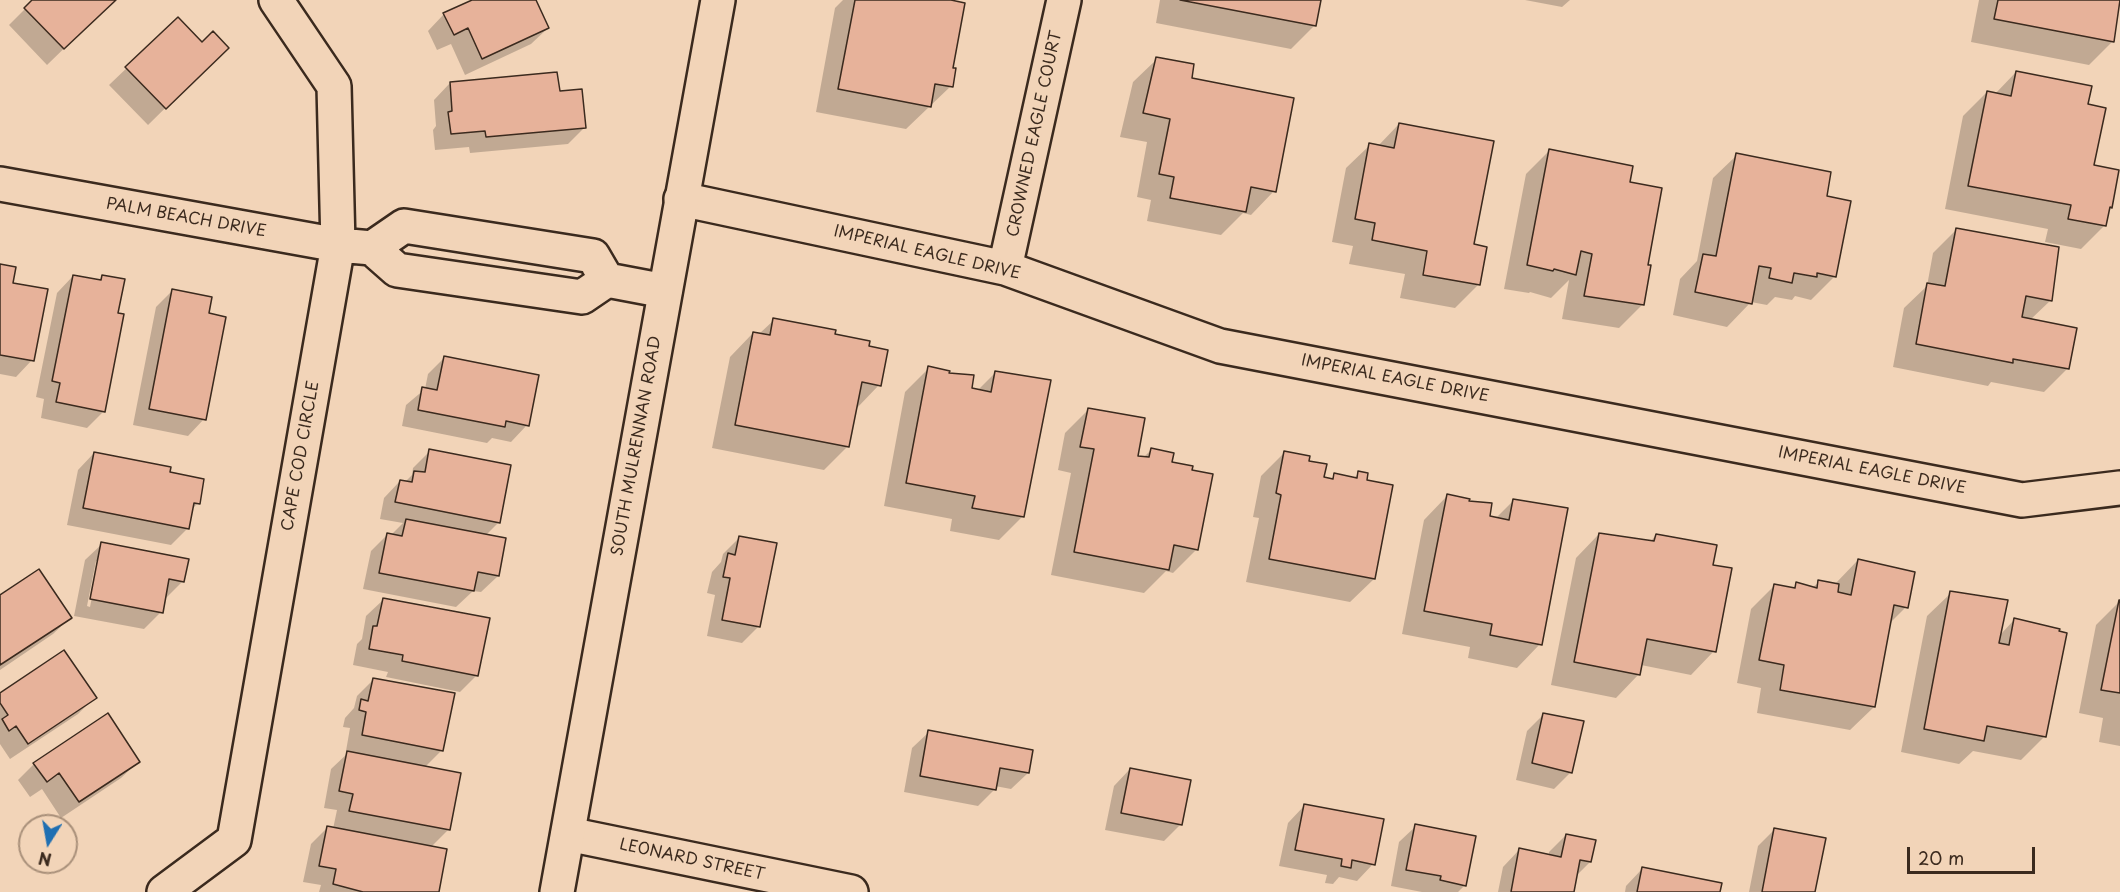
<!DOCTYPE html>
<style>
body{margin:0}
#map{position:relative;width:2120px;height:892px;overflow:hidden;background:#f2d4b8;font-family:"Playpen Sans",sans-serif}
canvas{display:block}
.north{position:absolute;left:18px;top:814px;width:60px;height:60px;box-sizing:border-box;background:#f2d4b8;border:2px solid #a9907a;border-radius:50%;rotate:191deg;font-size:16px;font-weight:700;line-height:24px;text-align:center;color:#3b2a1e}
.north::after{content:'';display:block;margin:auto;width:21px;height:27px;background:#1f6fb2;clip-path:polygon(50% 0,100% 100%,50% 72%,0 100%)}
.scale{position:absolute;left:1907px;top:847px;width:128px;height:27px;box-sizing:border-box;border:3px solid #3b2a1e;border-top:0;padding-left:8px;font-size:18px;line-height:21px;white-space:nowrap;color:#3b2a1e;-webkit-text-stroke:4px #f2d4b8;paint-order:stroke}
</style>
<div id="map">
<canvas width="2120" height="892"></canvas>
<div class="north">N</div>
<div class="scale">20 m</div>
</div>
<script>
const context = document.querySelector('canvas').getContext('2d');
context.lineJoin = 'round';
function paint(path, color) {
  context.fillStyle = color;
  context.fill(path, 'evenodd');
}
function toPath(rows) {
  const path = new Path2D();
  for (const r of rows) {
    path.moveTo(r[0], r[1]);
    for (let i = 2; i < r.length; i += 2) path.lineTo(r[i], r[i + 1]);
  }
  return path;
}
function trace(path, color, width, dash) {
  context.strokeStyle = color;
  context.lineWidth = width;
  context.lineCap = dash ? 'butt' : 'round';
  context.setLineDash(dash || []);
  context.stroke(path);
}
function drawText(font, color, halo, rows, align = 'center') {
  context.font = font + ' "Playpen Sans",sans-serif';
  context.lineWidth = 6;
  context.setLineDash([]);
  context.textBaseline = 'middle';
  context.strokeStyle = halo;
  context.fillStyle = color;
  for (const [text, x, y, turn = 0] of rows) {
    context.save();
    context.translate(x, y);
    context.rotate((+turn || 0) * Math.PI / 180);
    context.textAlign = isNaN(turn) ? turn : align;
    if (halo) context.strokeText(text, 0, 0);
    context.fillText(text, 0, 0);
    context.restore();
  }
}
const shadow = toPath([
 [34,0,114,0,47,65,9,25],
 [475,0,534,0,548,28,531,44,465,75,451,44,437,50,428,31,444,14],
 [843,0,942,0,951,86,906,129,816,112,835,8],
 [1160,0,1319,0,1314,26,1291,49,1156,23],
 [1525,0,1570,0,1562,7],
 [1979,0,2120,0,2120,4,2118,6,2112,42,2089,65,1971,42],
 [178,19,202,44,210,64,148,125,109,85],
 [1157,59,1190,79,1274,191,1251,215,1243,213,1221,235,1147,221,1151,200,1137,197,1147,142,1120,137,1133,82],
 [2016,72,2087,105,2093,166,2111,207,2108,210,2105,225,2081,249,2045,242,2048,229,1945,209,1963,116,1987,92,1995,94],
 [450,83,558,93,585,127,568,144,470,153,469,147,435,150,433,130,436,126,434,100],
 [1399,124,1472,246,1479,284,1455,308,1400,298,1405,274,1349,264,1353,246,1332,242,1346,168,1370,145,1378,146],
 [1549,151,1628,183,1646,266,1642,305,1619,328,1562,319,1569,280,1551,298,1530,292,1529,293,1504,289,1526,174],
 [1737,155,1825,197,1835,276,1811,300,1795,296,1792,300,1775,297,1767,305,1751,302,1727,327,1673,315,1680,279,1697,261,1713,178],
 [1957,229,2051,300,2030,320,2067,369,2044,392,1991,382,1988,386,1893,367,1904,308,1927,286,1933,253],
 [0,266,12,284,32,360,16,377,0,374],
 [73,276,98,281,103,276,116,314,104,411,87,428,41,418,44,399,36,397,57,293],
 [172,291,207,314,204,419,188,436,133,425,156,307],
 [774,320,834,335,879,385,856,409,848,446,824,470,712,448,730,357,753,333,759,334],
 [444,358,527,425,511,442,492,438,487,443,402,426,406,405,425,389,428,374],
 [929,368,948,374,970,390,977,391,995,373,1023,516,999,540,950,531,952,519,884,506,905,392],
 [1088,410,1136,457,1143,458,1151,450,1170,463,1197,549,1173,573,1166,571,1144,593,1051,575,1071,473,1058,470,1065,433],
 [430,451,499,522,485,536,498,576,481,592,473,591,456,607,363,589,371,551,387,535,391,535,403,523,380,519,384,498,400,481,405,482,412,475,413,468],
 [94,453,168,473,198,503,191,510,188,528,171,545,67,525,78,470],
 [1284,453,1308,462,1322,478,1330,480,1335,475,1353,479,1359,473,1374,579,1350,602,1246,582,1259,518,1253,517,1261,476],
 [1447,496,1488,518,1495,519,1513,501,1540,644,1517,668,1468,658,1470,647,1402,634,1424,520],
 [1599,534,1650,542,1656,535,1711,566,1714,651,1691,675,1641,665,1639,674,1616,698,1551,685,1576,558],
 [739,538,759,626,742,643,707,636,715,595,707,593,712,572,721,562,723,554],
 [102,544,183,581,166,598,164,597,161,612,144,629,74,616,85,560],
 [96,561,99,561,90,607,87,606],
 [1858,560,1906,607,1889,624,1874,707,1850,730,1757,713,1761,688,1737,683,1751,609,1775,585,1792,589,1797,584,1812,588,1819,582,1835,584],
 [1951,593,2000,635,2014,620,2045,736,2021,760,1973,751,1959,764,1901,752,1927,616],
 [0,597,70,618,53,634,0,670],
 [383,600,477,675,460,692,386,677,388,672,353,665,357,644,362,639,366,616],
 [2119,602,2120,602,2120,746,2099,742,2103,718,2079,713,2096,625],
 [373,680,442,750,424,768,449,829,431,847,437,892,319,892,321,885,303,882,311,844,327,828,333,829,337,810,324,808,331,769,349,752,346,751,350,728,343,727,345,718,354,708,357,696],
 [0,694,95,697,78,714,10,759,0,744],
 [1544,714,1571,772,1554,789,1516,780,1527,731],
 [929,732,1028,773,1011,789,995,786,994,790,978,806,904,792,912,748],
 [138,762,121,778,61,818,42,789,30,797,18,780,34,764],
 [1130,769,1180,825,1164,841,1105,830,1114,786],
 [1304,806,1373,864,1357,881,1339,877,1333,884,1325,883,1327,875,1279,866,1288,823],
 [1416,826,1465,885,1458,892,1422,892,1391,886,1399,842],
 [1775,829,1814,892,1749,892,1758,846],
 [1566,835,1590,862,1576,876,1573,892,1498,892,1503,867,1519,850,1549,856,1549,852],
 [1642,869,1718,892,1625,892,1626,886]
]);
const building = toPath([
 [32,0,116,0,64,49,24,8,32,0],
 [472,0,536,0,549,28,482,59,468,28,454,35,443,13,472,0],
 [855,0,951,0,965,3,953,68,956,68,953,87,935,84,931,107,838,89,855,0],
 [1180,0,1321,0,1316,26,1180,0],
 [1998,0,2120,0,2114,42,1994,19,1998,0],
 [178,17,202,42,213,31,229,48,166,109,125,67,178,17],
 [1156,57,1194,64,1192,78,1294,98,1276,192,1251,187,1246,212,1170,198,1174,177,1159,174,1170,119,1143,113,1156,57],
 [2016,71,2092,86,2088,104,2106,108,2094,165,2119,170,2112,208,2110,207,2106,226,2068,219,2071,205,1968,186,1987,91,2011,96,2016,71],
 [557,72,560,91,582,89,586,128,486,137,485,131,451,134,448,112,452,111,450,82,557,72],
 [1399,123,1494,141,1474,244,1487,247,1480,285,1423,275,1427,251,1372,240,1375,223,1355,219,1369,143,1394,148,1399,123],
 [1549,149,1633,166,1630,182,1662,188,1648,265,1651,265,1644,305,1584,296,1592,254,1581,251,1576,275,1554,269,1553,271,1527,265,1549,149],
 [1736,153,1831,172,1827,196,1851,201,1836,277,1817,273,1817,277,1794,273,1792,283,1769,278,1771,268,1759,266,1752,304,1695,292,1703,254,1716,256,1736,153],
 [1956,228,2059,247,2052,301,2026,296,2022,317,2077,328,2069,369,2013,359,2013,363,1916,344,1927,283,1945,286,1956,228],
 [0,264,16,267,13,283,48,289,34,361,0,355,0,264],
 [73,275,101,280,102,275,125,279,118,313,124,314,105,412,56,402,60,383,52,381,73,275],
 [172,289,212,297,209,313,226,317,206,420,149,409,172,289],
 [773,318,836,330,835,334,870,341,869,346,888,350,881,386,862,382,849,447,735,425,753,332,770,335,773,318],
 [444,356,539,375,529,426,506,421,505,427,418,410,422,387,437,390,444,356],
 [928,366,950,371,949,373,974,375,972,388,991,392,995,371,1051,380,1024,517,972,508,975,496,906,483,928,366],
 [1088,408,1145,418,1138,456,1149,457,1151,448,1174,453,1172,462,1193,466,1192,470,1213,474,1198,550,1174,545,1169,570,1074,552,1094,449,1080,447,1088,408],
 [429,449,511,465,500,523,395,502,400,480,412,482,414,471,425,472,429,449],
 [1284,451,1310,456,1309,461,1327,464,1324,477,1333,479,1334,473,1357,478,1358,471,1368,473,1367,480,1393,485,1375,579,1269,559,1281,495,1276,493,1284,451],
 [94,452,171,467,170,472,204,479,200,504,194,503,189,529,83,508,94,452],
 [1447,494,1470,499,1469,501,1492,503,1490,516,1509,520,1513,499,1568,508,1542,645,1490,635,1492,624,1424,611,1447,494],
 [406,519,506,538,499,576,478,572,474,591,379,573,387,533,402,536,406,519],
 [1599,533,1654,541,1656,534,1717,545,1713,565,1732,568,1716,652,1647,639,1640,675,1574,662,1599,533],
 [739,536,777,543,760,627,722,620,730,578,723,577,728,553,735,555,739,536],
 [101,542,189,559,184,582,169,579,163,613,90,599,101,542],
 [1858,559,1915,572,1908,608,1894,605,1875,707,1780,690,1784,665,1759,660,1774,584,1795,588,1796,582,1817,588,1818,580,1839,584,1838,592,1851,595,1858,559],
 [39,569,72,618,0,665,0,595,39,569],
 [1950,591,2008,600,1999,643,2009,645,2014,618,2060,629,2059,631,2067,633,2046,737,1987,726,1984,741,1924,729,1950,591],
 [383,598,490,618,478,676,402,661,403,655,369,649,373,626,377,626,383,598],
 [2119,600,2120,600,2120,693,2101,690,2119,600],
 [64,650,97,698,28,744,16,726,9,731,2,719,8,715,0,703,0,693,64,650],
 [373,678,455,693,443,751,362,735,366,712,359,710,361,699,368,701,373,678],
 [108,713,140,762,79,802,59,773,47,782,33,763,108,713],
 [1543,713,1584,721,1572,773,1532,763,1543,713],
 [928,730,1033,750,1029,773,1000,768,996,790,920,776,928,730],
 [347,751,461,773,450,830,349,811,353,794,339,791,347,751],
 [1130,768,1191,780,1182,825,1121,813,1130,768],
 [1304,804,1384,819,1375,865,1352,860,1351,868,1341,866,1342,859,1295,850,1304,804],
 [1415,824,1476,836,1466,886,1440,880,1441,876,1406,870,1415,824],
 [327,826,447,849,439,892,363,892,333,884,336,869,319,866,327,826],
 [1774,828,1826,838,1815,892,1762,892,1774,828],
 [1566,834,1596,840,1591,862,1580,860,1574,892,1511,892,1519,848,1561,857,1566,834],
 [1642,867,1722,883,1720,892,1637,892,1642,867]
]);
const street = toPath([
 [0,184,338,245,372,248,397,270,582,297,607,280,665,291],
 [681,199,1005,268,1220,346,2022,500,2120,488],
 [372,248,404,226,593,256,607,280],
 [1005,268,1064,0],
 [568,834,851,892],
 [164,892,234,840,338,245,334,86,276,0]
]);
const secondary = toPath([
 [557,892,718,0]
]);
const streetNames = [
 ["CROWNED EAGLE COURT",1035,134,-78],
 ["PALM BEACH DRIVE",186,218,10],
 ["IMPERIAL EAGLE DRIVE",927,253,13],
 ["IMPERIAL EAGLE DRIVE",1395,379,11],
 ["SOUTH MULRENNAN ROAD",637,446,-80],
 ["CAPE COD CIRCLE",301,456,-80],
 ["IMPERIAL EAGLE DRIVE",1872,471,11],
 ["LEONARD STREET",692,860,12]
];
paint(shadow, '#0003');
paint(building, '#e7b29a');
trace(building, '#3b2a1e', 1.5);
trace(street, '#3b2a1e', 38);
trace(secondary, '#3b2a1e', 38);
trace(street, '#f2d4b8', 33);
trace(secondary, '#f2d4b8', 33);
drawText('16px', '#3b2a1e', '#f2d4b8', streetNames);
</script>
